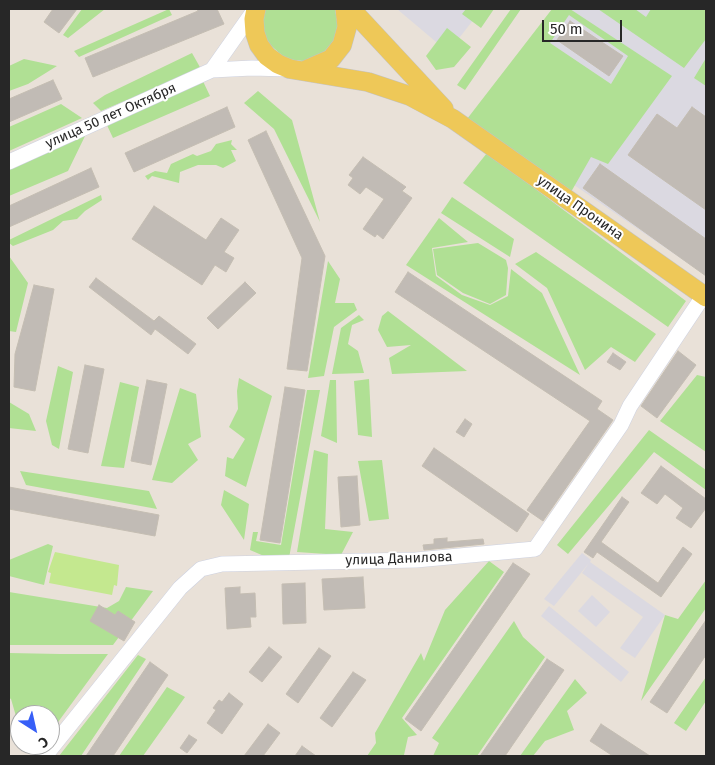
<!DOCTYPE html>
<meta charset="utf-8">
<style>
body{margin:0}
#map{position:relative;width:715px;height:765px;overflow:hidden;background:#e9e1d8;font-family:"Fira Sans",sans-serif}
canvas{display:block}
.frame{position:absolute;inset:0;border:10px solid #272727;pointer-events:none}
.north{position:absolute;left:10px;top:705px;width:50px;height:50px;box-sizing:border-box;background:#fff;border:1px solid #a9a9a9;border-radius:50%;rotate:145deg;font-size:14px;font-weight:700;line-height:20px;text-align:center;color:#272727}
.north::after{content:'';display:block;margin:auto;width:18px;height:22px;background:#375ff7;clip-path:polygon(50% 0,100% 100%,50% 72%,0 100%)}
.scale{position:absolute;left:542px;top:20px;width:80px;height:22px;box-sizing:border-box;border:2px solid #272727;border-top:0;padding-left:6px;font-size:15px;line-height:18px;white-space:nowrap;color:#272727;-webkit-text-stroke:4px #fff;paint-order:stroke}
</style>
<div id="map">
<canvas width="715" height="765"></canvas>
<div class="frame"></div>
<div class="north">С</div>
<div class="scale">50 m</div>
</div>
<script>
const context = document.querySelector('canvas').getContext('2d');
context.lineJoin = 'round';
function paint(path, color) {
  context.fillStyle = color;
  context.fill(path, 'evenodd');
}
function toPath(rows) {
  const path = new Path2D();
  for (const r of rows) {
    path.moveTo(r[0], r[1]);
    for (let i = 2; i < r.length; i += 2) path.lineTo(r[i], r[i + 1]);
  }
  return path;
}
function trace(path, color, width, dash) {
  context.strokeStyle = color;
  context.lineWidth = width;
  context.lineCap = dash ? 'butt' : 'round';
  context.setLineDash(dash || []);
  context.stroke(path);
}
function drawText(font, color, halo, rows, align = 'center') {
  context.font = font + ' "Fira Sans",sans-serif';
  context.lineWidth = 4;
  context.setLineDash([]);
  context.textBaseline = 'middle';
  context.strokeStyle = halo;
  context.fillStyle = color;
  for (const [text, x, y, turn = 0] of rows) {
    context.save();
    context.translate(x, y);
    context.rotate((+turn || 0) * Math.PI / 180);
    context.textAlign = isNaN(turn) ? turn : align;
    if (halo) context.strokeText(text, 0, 0);
    context.fillText(text, 0, 0);
    context.restore();
  }
}
const industrial = toPath([
 [397,9,482,9,448,52],
 [554,9,706,9,706,276,477,118],
 [582,553,591,560,590,562,665,615,635,658,620,648,643,617,582,573,589,563,554,606,544,599],
 [592,595,610,612,596,627,578,611],
 [549,606,629,672,621,682,541,616]
]);
const green = toPath([
 [82,9,105,9,68,38,63,35],
 [169,9,172,15,79,57,74,51],
 [265,9,335,9,338,26,335,40,321,55,303,61,286,59,267,42,262,25],
 [466,9,494,9,481,28,462,14],
 [511,9,521,9,465,90,457,85],
 [552,9,570,9,672,76,608,164,591,157,571,192,467,119],
 [569,15,628,56,611,84,550,43],
 [598,9,635,9,646,17,651,9,706,9,706,39,684,68],
 [447,28,471,47,454,67,436,70,426,56],
 [192,53,201,69,101,111,93,103,105,95],
 [706,58,706,86,694,78],
 [24,59,57,66,28,84,9,91,9,66],
 [201,77,210,96,113,138,105,121],
 [258,91,292,120,320,222,274,129,244,103],
 [61,104,82,118,9,151,9,127],
 [86,134,68,171,9,196,9,167],
 [232,140,231,144,237,150,231,150,236,161,223,168,216,165,198,165,180,172,179,183,152,176,148,180,145,176,155,171,167,173,171,164,193,154,197,156,211,151,216,144],
 [487,153,686,301,668,327,463,183],
 [101,195,102,200,85,211,77,219,63,221,53,230,13,246,9,243,9,240],
 [452,197,514,239,510,257,441,213],
 [439,218,468,242,432,248,436,276,462,295,490,305,508,296,511,269,542,293,580,375,406,265],
 [478,243,506,260,508,268,506,295,490,304,463,293,437,275,433,249],
 [536,252,656,334,635,362,611,347,585,370,547,288,515,264],
 [9,256,28,283,16,332,9,331],
 [328,261,340,279,335,303,354,303,357,310,334,327,324,376,308,378],
 [388,311,467,371,392,374,389,358,411,345,387,347,378,330,382,316],
 [359,315,364,320,352,325,348,344,358,351,364,373,332,374,341,328],
 [58,366,73,372,59,449,52,445,46,421],
 [697,375,706,377,706,452,660,421],
 [239,378,272,396,246,487,225,476,227,457,233,459,245,439,229,427,238,409,237,391],
 [369,379,372,437,358,435,354,381],
 [330,380,336,380,337,443,321,436],
 [120,382,139,387,124,468,101,466],
 [180,388,196,394,201,437,188,444,198,460,172,483,152,480],
 [307,390,320,390,289,558,271,559,250,550,253,532,258,532,256,541,281,545],
 [9,402,29,414,36,431,9,428],
 [649,430,706,470,706,490,654,452,568,554,557,545],
 [314,450,328,454,325,529,353,532,341,555,297,552],
 [382,460,389,519,369,521,358,461],
 [20,471,149,491,157,509,26,485],
 [224,490,249,504,244,540,221,505],
 [48,544,53,546,44,585,9,576,9,560],
 [489,561,504,572,402,718,417,735,408,737,404,755,367,756,376,743,375,733,421,653,424,661,445,610],
 [706,580,706,608,641,701,665,615,678,619],
 [126,587,153,591,113,645,9,645,9,592,107,608,119,601],
 [514,621,523,637,545,657,477,756,433,756,439,743,432,738],
 [9,653,60,654,108,654,50,733,50,715,20,715,20,730,11,699,9,698],
 [138,655,146,659,81,756,59,756],
 [706,677,706,701,686,731,674,723],
 [575,679,587,693,567,711,574,730,545,741,533,756,520,756],
 [167,687,185,697,143,756,119,756]
]);
const pitch = toPath([
 [55,552,119,565,117,586,114,585,112,595,49,583,51,573,48,572]
]);
const building = toPath([
 [53,9,77,9,59,33,44,22,53,9],
 [197,9,217,9,224,24,93,77,85,58,198,11,197,9],
 [570,21,623,56,609,76,557,40,570,21],
 [53,80,62,99,9,122,9,99,53,80],
 [227,107,235,127,134,172,125,153,227,107],
 [692,107,706,117,706,210,628,155,657,114,677,128,692,107],
 [266,131,325,256,307,371,287,369,302,258,248,140,266,131],
 [363,157,406,187,402,191,412,198,383,239,377,234,375,237,363,229,384,199,366,187,360,194,348,185,353,178,349,175,363,157],
 [600,164,706,239,706,276,583,188,600,164],
 [91,168,99,187,9,227,9,206,91,168],
 [154,206,206,240,221,218,239,230,224,252,234,258,226,272,215,265,202,285,132,239,154,206],
 [408,272,602,401,597,409,613,420,543,521,527,510,590,421,395,292,408,272],
 [96,278,154,321,159,316,196,344,188,354,155,329,151,335,89,287,96,278],
 [245,282,256,293,218,329,207,318,245,282],
 [34,285,54,289,35,391,14,387,15,354,34,285],
 [678,351,696,365,657,418,641,406,678,351],
 [613,353,626,362,620,370,607,362,613,353],
 [85,365,104,369,88,453,68,449,85,365],
 [147,380,167,384,151,465,131,461,147,380],
 [285,387,305,390,280,543,260,540,285,387],
 [465,419,472,424,464,437,456,432,465,419],
 [434,448,529,514,517,532,422,466,434,448],
 [661,466,706,499,706,508,691,528,676,518,683,508,665,494,657,504,641,493,661,466],
 [357,476,360,525,341,527,338,477,357,476],
 [9,487,159,515,155,536,9,509,9,487],
 [622,497,629,502,601,542,658,583,683,547,692,554,661,597,597,552,593,558,584,552,622,497],
 [447,538,447,542,483,539,484,544,424,550,423,545,434,544,434,539,447,538],
 [513,563,530,574,421,731,405,719,513,563],
 [363,577,365,608,324,610,322,579,363,577],
 [305,583,306,623,283,624,282,584,305,583],
 [240,587,240,594,255,593,256,617,250,617,251,627,227,629,225,588,240,587],
 [99,605,115,615,118,611,135,622,124,641,90,621,99,605],
 [706,620,706,655,667,713,650,702,706,620],
 [269,647,282,657,262,682,249,672,269,647],
 [319,648,331,656,298,703,286,694,319,648],
 [547,659,564,670,505,756,480,756,547,659],
 [150,662,168,675,113,756,86,756,150,662],
 [353,672,366,680,332,727,320,718,353,672],
 [229,693,243,704,222,734,207,723,216,710,213,708,219,700,222,702,229,693],
 [268,724,280,733,263,756,244,756,268,724],
 [601,724,650,756,613,756,590,741,601,724],
 [189,735,197,740,187,753,180,748,189,735],
 [302,746,316,756,295,756,302,746]
]);
const minor = toPath([
 [212,70,255,9],
 [9,162,212,70,252,68,287,69],
 [45,756,180,588,201,569,222,564,416,560,535,549,621,425,630,406,704,295]
]);
const major = toPath([
 [256,9,254,19,255,33,259,45,267,56,278,64,290,69,368,82,410,96,453,119,706,297],
 [351,9,444,109],
 [306,70,331,59,342,45,347,27,345,9]
]);
const streetNames = [
 ["улица 50 лет Октября",111,116,-24],
 ["улица Пронина",580,208,35],
 ["улица Данилова",399,559,-2]
];
paint(industrial, '#dbd9e1');
paint(green, '#b0e094');
paint(pitch, '#c4e88f');
paint(building, '#c1bbb5');
trace(building, '#c4bdb2', 1);
trace(minor, '#cdd1e0', 16);
trace(major, '#c3c3c3', 20);
trace(minor, '#fff', 15);
trace(major, '#eec858', 19);
drawText('14px', '#272727', '#fff', streetNames);
</script>
